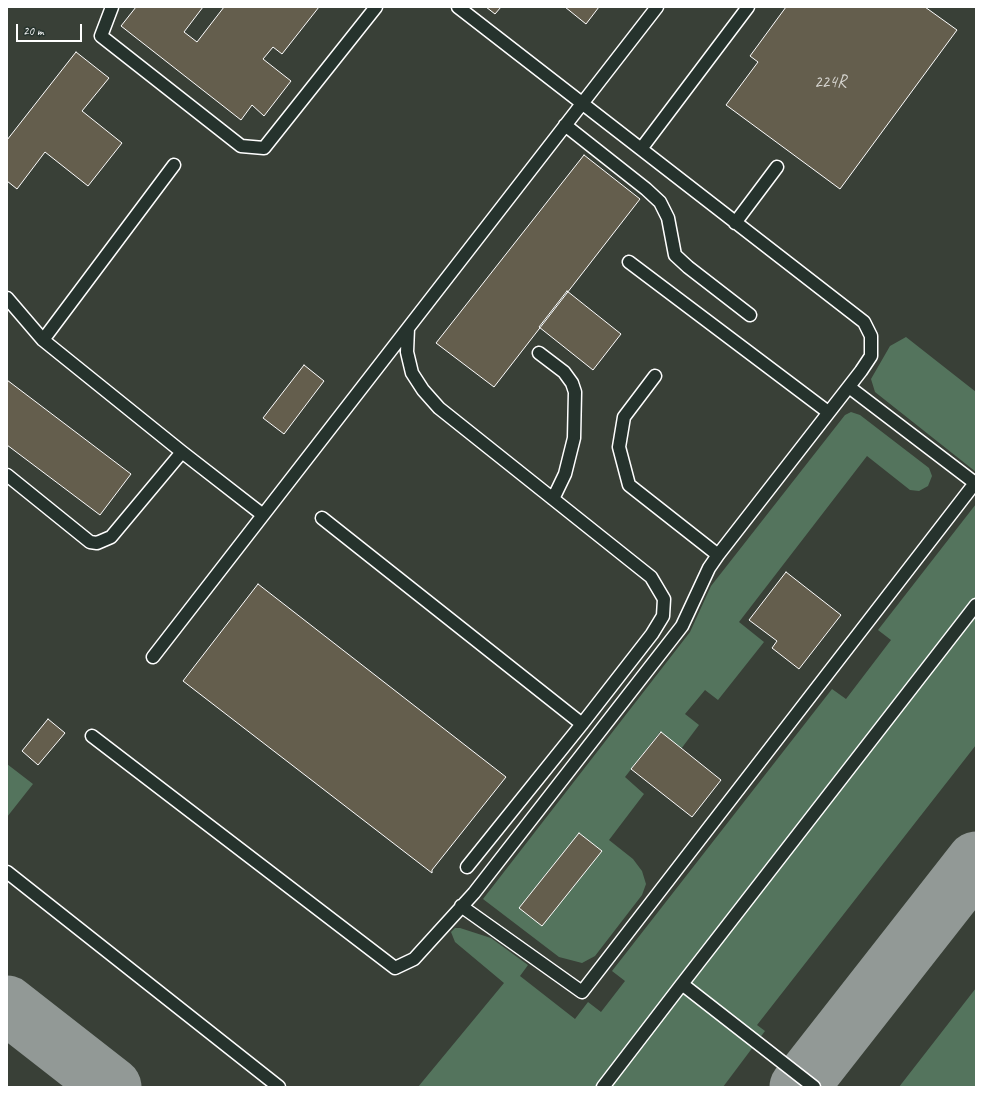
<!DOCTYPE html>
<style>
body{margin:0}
#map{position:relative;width:983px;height:1094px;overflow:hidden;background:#26332d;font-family:Caveat,sans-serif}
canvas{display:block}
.frame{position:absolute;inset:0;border:8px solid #fff;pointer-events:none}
.scale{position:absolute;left:16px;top:24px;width:66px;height:18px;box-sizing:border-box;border:2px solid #fff;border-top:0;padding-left:5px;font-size:12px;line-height:14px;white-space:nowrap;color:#fff;-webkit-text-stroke:3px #26332d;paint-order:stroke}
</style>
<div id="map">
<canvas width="983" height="1094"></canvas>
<div class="frame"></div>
<div class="scale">20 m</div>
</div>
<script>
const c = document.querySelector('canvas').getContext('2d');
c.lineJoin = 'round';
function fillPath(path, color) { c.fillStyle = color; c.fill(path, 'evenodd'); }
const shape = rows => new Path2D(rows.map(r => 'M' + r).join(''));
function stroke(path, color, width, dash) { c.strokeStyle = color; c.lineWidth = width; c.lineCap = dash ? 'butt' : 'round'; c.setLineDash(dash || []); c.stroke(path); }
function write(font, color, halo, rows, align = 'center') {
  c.font = font + ' Caveat,sans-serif'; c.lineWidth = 3; c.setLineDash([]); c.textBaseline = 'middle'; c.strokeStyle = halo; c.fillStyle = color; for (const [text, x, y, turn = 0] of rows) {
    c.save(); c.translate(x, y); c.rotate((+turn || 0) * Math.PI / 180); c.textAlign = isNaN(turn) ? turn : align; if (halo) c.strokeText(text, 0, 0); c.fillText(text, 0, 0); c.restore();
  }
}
const built = shape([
 [7,7,976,7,976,1087,7,1087]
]);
const green = shape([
 [906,337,976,392,976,472,875,392,871,379,890,346],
 [851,412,860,415,929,468,932,476,928,486,919,491,910,490,867,456,739,622,764,642,718,700,705,690,685,714,699,725,681,749,660,732,625,777,644,794,609,840,633,859,642,871,646,884,642,895,595,956,582,963,559,957,483,899,690,632,711,586,845,415],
 [976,504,976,745,757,1025,765,1031,723,1087,418,1087,504,983,455,942,451,932,455,928,460,928,491,938,528,965,520,976,575,1019,588,1002,601,1012,625,981,612,971,832,689,846,699,891,640,878,630],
 [7,764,33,784,7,817],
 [976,988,976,1087,899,1087]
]);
const taxiway = shape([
 [7,1005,112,1087],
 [799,1087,976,861]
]);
const building = shape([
 [136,7,203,7,184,32,197,42,224,7,319,7,282,54,273,47,263,59,291,81,264,116,252,105,241,120,121,26,136,7],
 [486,7,501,7,495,14,486,7],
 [565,7,599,7,586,24,565,7],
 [786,7,925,7,957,30,840,189,726,105,758,62,750,56,786,7],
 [76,52,109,78,82,111,122,143,88,186,45,152,17,189,7,181,7,140,76,52],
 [584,155,640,199,494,387,436,343,584,155],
 [567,291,621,334,593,370,539,327,567,291],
 [304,365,324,381,284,434,263,418,304,365],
 [7,380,131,474,100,515,7,445,7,380],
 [786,572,841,615,799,669,772,648,777,641,749,620,786,572],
 [258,584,506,777,432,870,432,873,183,681,258,584],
 [48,719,65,733,38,765,22,751,48,719],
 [661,732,721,780,692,817,631,769,661,732],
 [579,833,602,851,542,926,519,908,579,833]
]);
const service = shape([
 [112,7,101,36,241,146,264,148,376,7],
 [458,7,864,322,871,336,871,356,861,371,718,555,629,485,619,447,624,417,655,376],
 [565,125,646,189,660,202,668,218,675,255,688,267,750,315],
 [641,149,748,7],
 [735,223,777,167],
 [629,262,828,412],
 [7,298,43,340,182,452,263,515],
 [408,328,407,352,412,373,423,390,439,408,651,577,664,599,663,616,652,634,582,724,467,867],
 [43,340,174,165],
 [539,353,564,372,572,383,575,392,574,438,565,474,553,499],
 [7,475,90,542,97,543,111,537,182,452],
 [322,518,582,724],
 [153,657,657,7],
 [92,736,395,968,414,959,474,893,682,626,709,568,718,555],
 [7,872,279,1087],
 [461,906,582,992,975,483,849,387],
 [603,1087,682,984],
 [814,1087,682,984,976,605]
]);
const numberNames = [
 ["224R",830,83]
];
fillPath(built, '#394037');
fillPath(green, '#54745d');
stroke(taxiway, '#929996', 59);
fillPath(building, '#645e4d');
stroke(building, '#fff', 1);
stroke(service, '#fff', 15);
stroke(service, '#26332d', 12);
write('17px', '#d8d7d2', null, numberNames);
</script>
